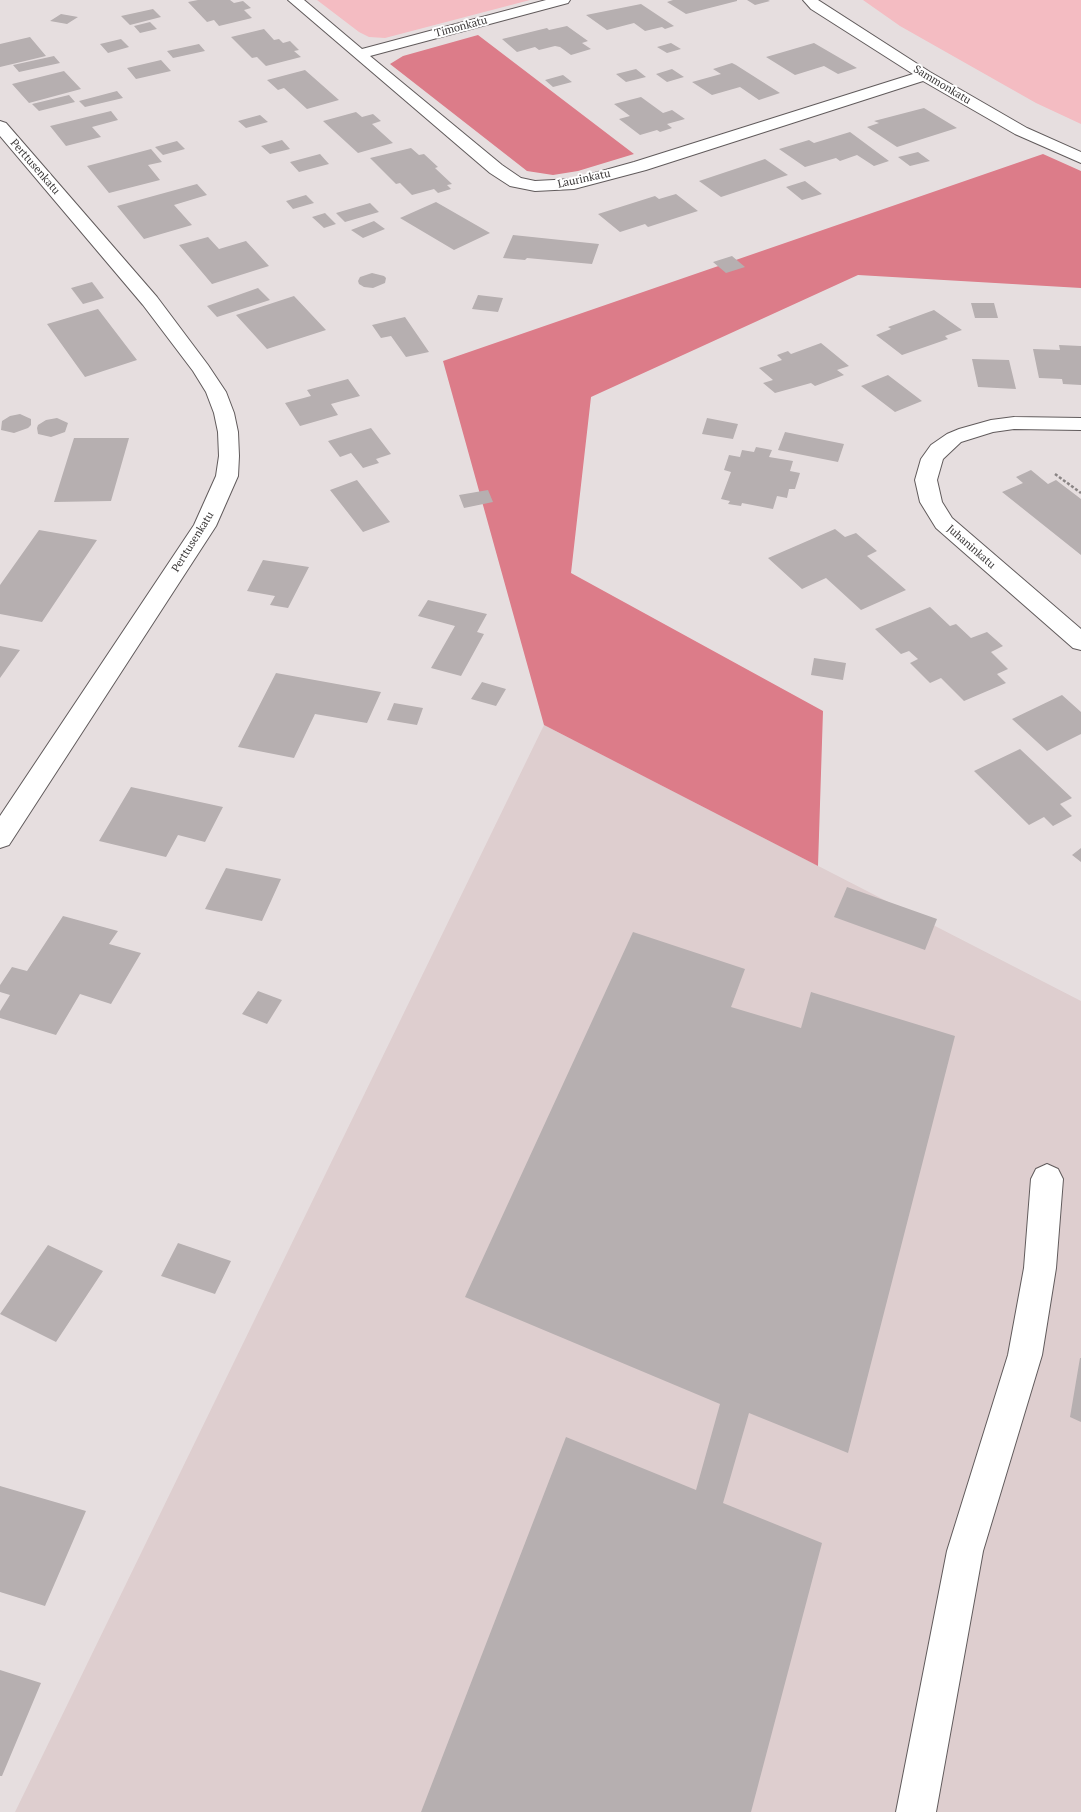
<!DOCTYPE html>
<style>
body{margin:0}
canvas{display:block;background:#e6dedf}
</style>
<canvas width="1081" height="1812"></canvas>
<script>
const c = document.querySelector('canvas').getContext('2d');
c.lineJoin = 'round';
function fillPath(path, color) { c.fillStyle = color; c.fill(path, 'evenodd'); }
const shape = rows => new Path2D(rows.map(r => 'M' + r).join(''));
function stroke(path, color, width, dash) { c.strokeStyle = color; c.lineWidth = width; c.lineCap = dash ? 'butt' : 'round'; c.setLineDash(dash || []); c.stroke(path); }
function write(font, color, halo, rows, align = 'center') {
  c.font = font + ' "PT Serif",serif'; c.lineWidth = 4; c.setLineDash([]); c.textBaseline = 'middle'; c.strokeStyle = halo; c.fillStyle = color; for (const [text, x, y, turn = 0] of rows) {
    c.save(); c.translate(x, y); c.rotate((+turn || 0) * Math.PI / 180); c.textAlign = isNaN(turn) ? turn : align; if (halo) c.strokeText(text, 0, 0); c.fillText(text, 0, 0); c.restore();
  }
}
const built = shape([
 [544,725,1081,1001,1081,1812,15,1812]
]);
const green = shape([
 [317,0,530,0,385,38,369,37,359,32],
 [863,0,1081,0,1081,124,1036,103,900,26]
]);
const forest = shape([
 [478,35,634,154,578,171,553,175,527,171,390,64,403,56],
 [1043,154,1081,171,1081,288,858,275,591,397,571,573,823,711,818,866,544,725,443,361]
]);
const building = shape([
 [198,0,230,0,234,3,243,1,251,8,244,10,252,18,219,26,214,20,207,22,188,2],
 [673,0,737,0,737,1,686,14,667,2],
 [747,0,768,0,770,1,755,5],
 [641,4,674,26,665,29,662,27,645,31,634,23,607,30,586,15],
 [153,9,161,17,130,25,121,16],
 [61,14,78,17,67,24,50,21],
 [150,22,157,29,140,33,134,26],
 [567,26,588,41,582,43,591,49,571,55,560,47,555,46,539,50,535,47,517,52,502,39,547,28,549,30],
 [264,29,274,40,279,39,283,43,290,41,299,50,294,51,301,57,266,66,257,57,252,58,231,37],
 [30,37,46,56,0,67,0,44],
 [121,39,129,47,108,53,100,44],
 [671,43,681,49,667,53,657,47],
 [814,43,857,68,838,74,824,66,795,75,766,57],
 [199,44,205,51,173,58,167,51],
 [54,56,60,63,19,72,13,65],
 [161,60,171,71,136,79,127,68],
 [732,63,736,65,780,93,759,100,740,87,712,95,692,82,721,74,713,69],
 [636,69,646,77,626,82,616,74],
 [672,69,684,77,667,82,656,74],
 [305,70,339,100,307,109,284,88,278,90,267,80],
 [64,71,81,89,29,103,12,84],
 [563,75,572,82,553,87,545,80],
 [117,91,123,98,85,107,79,101],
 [69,95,75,102,39,111,32,104],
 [641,97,663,113,672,110,685,119,667,124,672,128,660,132,657,130,640,135,619,119,630,116,614,104],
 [924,108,957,128,897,147,867,127,879,123,874,121],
 [111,111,118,120,92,127,101,137,66,146,50,126],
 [356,112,362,117,373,114,381,121,372,124,393,143,358,153,323,121],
 [260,115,268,122,246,128,238,121],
 [850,132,889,161,874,166,857,155,840,161,836,158,805,167,779,149,809,140,814,143],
 [282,140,290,149,270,154,261,146],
 [177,141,185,149,163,155,155,147],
 [411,148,419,155,424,154,438,167,435,168,452,184,447,185,451,189,438,193,434,189,412,195,400,183,396,184,370,158],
 [151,149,162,162,148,165,160,180,109,193,87,166],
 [918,152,930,161,910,166,898,157],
 [320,154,329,164,299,172,290,162],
 [765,159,788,175,721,197,699,181],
 [805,181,822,194,802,200,786,187],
 [197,184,207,195,174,205,192,225,144,239,117,206],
 [676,194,698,211,648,227,645,224,620,232,598,214,655,196,659,199],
 [306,195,314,203,293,209,286,201],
 [436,202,490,233,454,250,400,218],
 [370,203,379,212,345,222,336,213],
 [325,213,336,224,324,228,312,217],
 [374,221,385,229,363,238,351,230],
 [513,235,599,244,592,264,527,258,525,260,503,258],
 [208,237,219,249,246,241,269,266,212,284,179,245],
 [732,256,745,267,726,273,713,262],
 [372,273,384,276,386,278,385,283,373,288,364,287,359,284,358,281,360,277],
 [92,282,104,298,83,304,71,288],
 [258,288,270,300,217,317,207,306],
 [478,295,503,298,498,312,472,309],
 [294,296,326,330,267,349,236,315],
 [971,303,994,303,998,318,975,318],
 [98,309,137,360,85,377,47,324],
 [934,310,962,330,945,336,948,339,902,355,876,335,891,329,888,327],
 [405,317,429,352,406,357,391,336,381,338,372,325],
 [821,343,849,366,837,370,844,375,815,386,811,383,775,393,763,383,773,380,759,368,782,360,777,355,788,351,791,354],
 [1059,345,1081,346,1081,385,1063,384,1062,379,1039,378,1033,349,1060,350],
 [972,359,1009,360,1016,389,978,387],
 [888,375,922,401,895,412,861,386],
 [348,379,360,396,331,404,338,415,300,426,285,403,311,396,307,390],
 [20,414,31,419,31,425,28,428,14,433,1,430,2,421,10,416],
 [57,418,68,423,65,432,51,437,38,434,37,428,38,425,46,420],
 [707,418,738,424,733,439,702,434],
 [371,428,391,454,376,459,379,463,363,468,351,453,340,457,328,441],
 [785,432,844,444,838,462,778,450],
 [74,438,129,438,111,501,54,502],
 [756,447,772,450,769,457,793,461,790,471,800,473,795,489,789,489,787,498,777,496,773,509,742,503,741,506,728,504,730,501,721,499,731,472,724,470,729,455,740,457,742,450,754,452],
 [1031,470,1048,484,1056,480,1081,499,1081,555,1002,492,1023,483,1016,477],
 [357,480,390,522,363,532,330,490],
 [488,490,493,502,464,508,459,495],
 [835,529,845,537,856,533,877,551,867,556,906,590,861,610,826,578,802,589,768,558],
 [39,530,97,540,42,622,0,614,0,585],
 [263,560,309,567,288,608,270,605,275,596,247,591],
 [428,600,487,614,477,632,484,634,461,676,431,668,455,626,418,616],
 [930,607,950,626,956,624,971,638,987,632,1003,646,991,652,1008,669,997,674,1006,683,964,701,941,678,930,683,910,663,918,659,909,651,901,654,875,629],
 [0,646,20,650,0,678],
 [814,658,846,663,843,680,811,675],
 [276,673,381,692,367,723,315,714,294,758,238,747],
 [482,682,506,689,496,706,471,699],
 [1062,695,1081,712,1081,734,1047,751,1012,719],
 [394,703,423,708,417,725,387,720],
 [1020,749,1072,798,1060,804,1072,816,1053,826,1044,817,1029,825,974,771],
 [131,787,223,807,205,842,178,835,166,857,99,841],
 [1081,848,1081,862,1072,855],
 [226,868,281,879,262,921,205,909],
 [847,887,937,919,925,950,834,917],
 [63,916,118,931,109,944,141,953,111,1004,80,994,56,1035,0,1018,0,1011,10,995,0,992,0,985,12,967,27,971],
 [633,932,745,969,731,1007,801,1028,811,992,955,1036,848,1453,749,1413,723,1503,822,1543,751,1812,421,1812,566,1437,696,1490,720,1404,465,1297],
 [258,991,282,1000,267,1024,242,1014],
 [178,1243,231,1261,215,1294,161,1276],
 [48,1245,103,1271,56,1342,0,1314],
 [1080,1358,1081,1358,1081,1422,1070,1417],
 [0,1486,86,1511,45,1606,0,1592],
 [0,1670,41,1683,2,1776,0,1776]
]);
const path = shape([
 [1055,474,1081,493]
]);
const service = shape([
 [1047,1164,1058,1169,1063,1179,1056,1268,1042,1355,983,1551,936,1812,896,1812,947,1551,1008,1355,1024,1268,1031,1179,1036,1169,1047,1164]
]);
const minor = shape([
 [288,0,304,0,362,49,546,0,570,0,568,3,370,56,502,165,521,178,535,181,573,179,634,162,913,74,811,9,803,0,818,0,930,72,1027,128,1081,152,1081,163,1015,134,923,81,646,170,574,189,535,191,510,186,490,173,288,0],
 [0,121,6,123,157,297,208,365,226,392,234,413,238,432,239,456,238,476,216,526,9,845,0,848,0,816,194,525,216,476,219,456,218,432,214,413,206,392,193,371,143,305,0,136,0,121],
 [1014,417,1081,418,1081,430,1014,429,993,432,961,442,943,459,937,480,942,502,952,518,1081,629,1081,650,1073,648,936,528,920,502,915,480,921,459,931,445,947,434,959,429,991,420,1014,417]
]);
const farStreetnames = [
 ["Timonkatu",461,27,-15],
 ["Sammonkatu",942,85,31],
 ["Perttusenkatu",35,167,49],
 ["Laurinkatu",584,179,-12],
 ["Perttusenkatu",193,542,-58],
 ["Juhaninkatu",971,547,41]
];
fillPath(built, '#dececf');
fillPath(green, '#f4bcc2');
fillPath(forest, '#dc7c89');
fillPath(building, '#b6afb0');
stroke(service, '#615b5c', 2);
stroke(minor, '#615b5c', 2);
stroke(path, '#898484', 2.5, [3, 2]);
fillPath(service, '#fff');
fillPath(minor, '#fff');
write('11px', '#3c3939', '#fff', farStreetnames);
</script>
